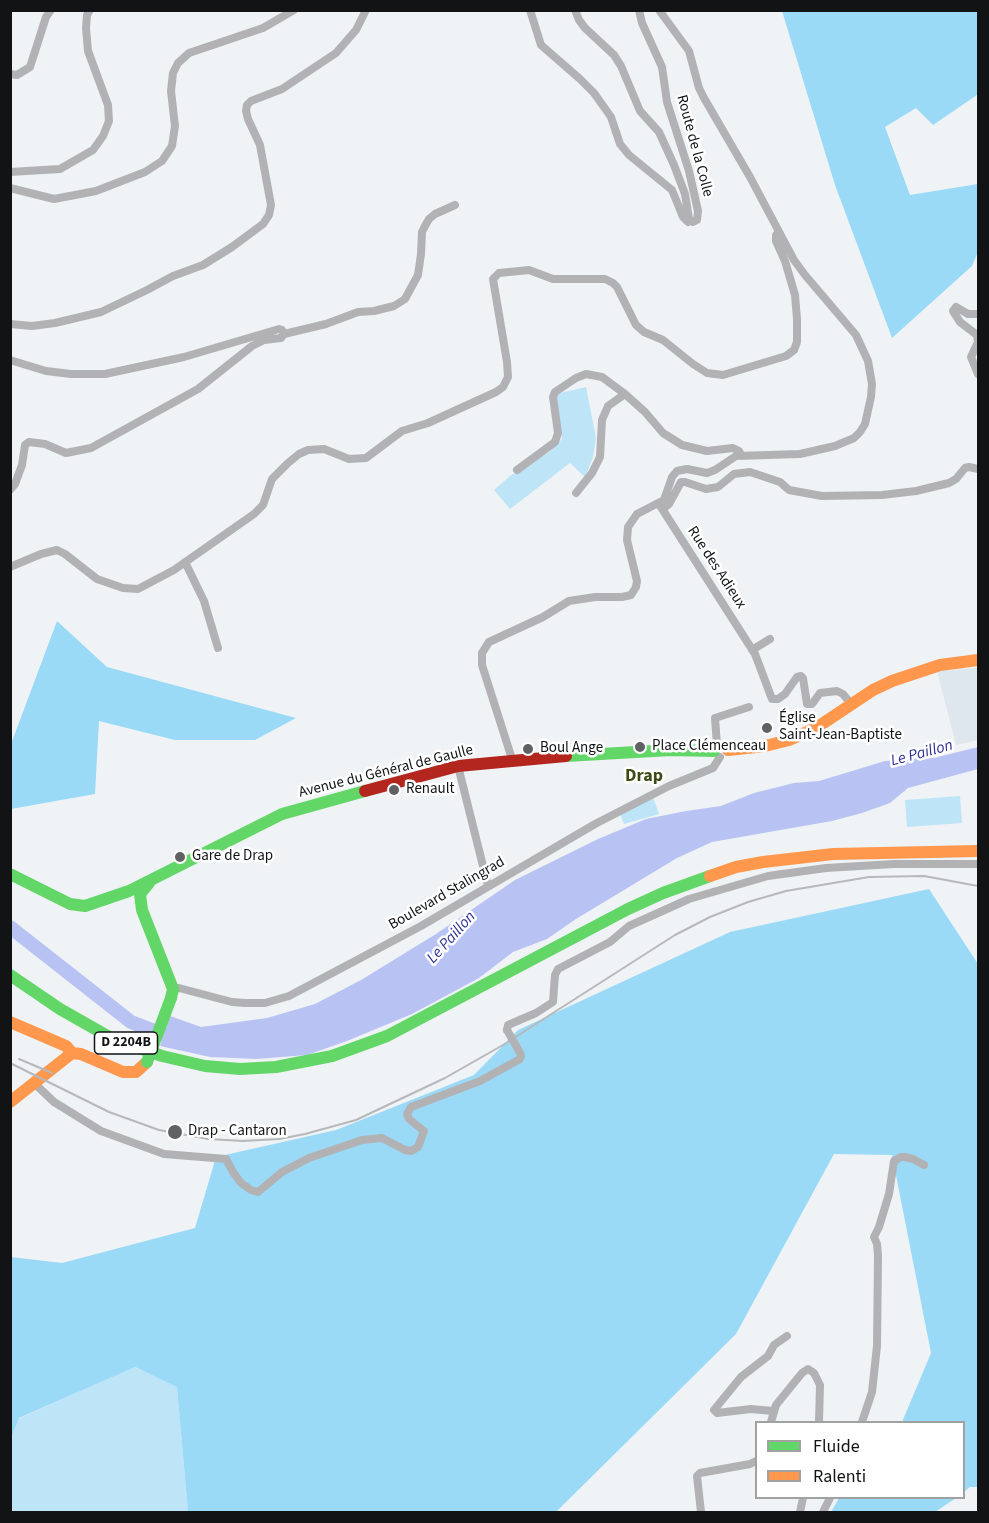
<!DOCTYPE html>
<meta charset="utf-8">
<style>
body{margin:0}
#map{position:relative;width:989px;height:1523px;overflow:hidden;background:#eff3f5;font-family:"Source Sans 3",sans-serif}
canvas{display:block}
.frame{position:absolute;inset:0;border:12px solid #111315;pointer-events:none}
.legend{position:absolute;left:755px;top:1421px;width:210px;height:78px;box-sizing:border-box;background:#fff;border:2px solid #a0a1a1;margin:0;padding:8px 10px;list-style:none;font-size:18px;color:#111315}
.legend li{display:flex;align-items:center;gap:12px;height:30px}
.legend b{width:30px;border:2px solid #a0a1a1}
</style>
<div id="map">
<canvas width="989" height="1523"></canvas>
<div class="frame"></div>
<ul class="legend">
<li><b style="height:8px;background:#63d668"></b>Fluide</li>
<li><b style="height:8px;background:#ff974d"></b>Ralenti</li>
</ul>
</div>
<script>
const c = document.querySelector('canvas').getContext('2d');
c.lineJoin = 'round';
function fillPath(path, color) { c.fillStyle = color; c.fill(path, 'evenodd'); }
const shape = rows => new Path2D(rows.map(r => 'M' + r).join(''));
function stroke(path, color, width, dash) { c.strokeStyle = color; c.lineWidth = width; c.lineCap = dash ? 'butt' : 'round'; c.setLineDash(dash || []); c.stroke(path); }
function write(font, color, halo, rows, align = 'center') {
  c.font = font + ' "Source Sans 3",sans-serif'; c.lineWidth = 5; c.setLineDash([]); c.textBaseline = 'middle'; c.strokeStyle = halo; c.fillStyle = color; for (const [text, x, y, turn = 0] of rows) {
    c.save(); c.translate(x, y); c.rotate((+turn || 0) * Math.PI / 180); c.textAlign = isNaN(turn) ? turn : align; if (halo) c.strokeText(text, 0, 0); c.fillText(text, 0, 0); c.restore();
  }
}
const built = shape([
 [978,668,978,740,956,745,937,671]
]);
const green = shape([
 [586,387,596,438,593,457,585,477,570,463,510,509,494,490,510,476,549,452,562,439,556,394],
 [960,796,962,823,907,827,905,800],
 [653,797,659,814,624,824,620,814],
 [134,1367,177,1386,188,1512,11,1512,11,1438,18,1419]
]);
const forest = shape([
 [782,11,978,11,977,95,933,125,916,108,885,127,910,195,978,184,978,252,972,266,892,338,835,185],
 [57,621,107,667,296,718,255,740,175,740,99,721,95,794,11,809,11,744],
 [929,889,978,964,978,1487,970,1487,964,1492,964,1422,902,1422,931,1353,892,1155,834,1154,736,1334,556,1512,188,1512,177,1387,135,1367,19,1418,11,1438,11,1257,62,1263,195,1228,216,1157,336,1130,474,1075,518,1030,730,932],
 [839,1498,956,1498,935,1512,831,1512]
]);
const water = shape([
 [978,747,978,769,908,788,890,803,862,813,832,821,712,842,677,858,576,919,547,939,513,952,479,978,412,1014,347,1041,307,1055,256,1059,210,1057,160,1046,170,1016,201,1027,267,1018,315,1004,361,980,436,934,515,880,598,839,646,819,686,811,721,806,754,793,794,783,819,781,885,761,934,758]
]);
const river = shape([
 [10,927,131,1022,168,1036]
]);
const street = shape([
 [530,10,541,45,580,79,594,93,611,117,620,144,629,155,672,190,683,217,688,222],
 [575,10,579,20,585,28,614,55,621,66,640,111,659,132,674,165,685,194,689,219,693,222,697,220,698,211,689,171,667,102,662,67,642,23,639,10],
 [10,74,17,75,30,67,46,17,51,10],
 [10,172,60,169,93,150,103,136,109,121,108,105,88,51,86,28,87,15,90,10],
 [10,188,54,199,96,191,145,172,162,161,172,146,175,126,171,91,173,73,178,63,189,53,263,28,294,10],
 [978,314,968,314,956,307,953,311,960,322,977,335,978,342,971,357,978,374],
 [10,324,32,326,55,323,101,312,147,290,173,276,203,265,232,247,263,224,269,215,271,205,260,145,248,119,246,111,247,105,251,101,282,89,336,53,356,30,366,10],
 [284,334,326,324,358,312,374,311,394,306,405,299,418,275,421,254,422,232,425,226,429,219,435,214,455,205],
 [10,360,46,371,71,374,105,374,184,357,279,329,282,330,284,334,281,338,264,340,252,346,198,389,91,448,66,453,45,444,29,442,25,445,22,465,15,484,10,490],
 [517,470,555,442,558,433,553,397,555,392,576,378,586,374,602,377,625,394],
 [576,493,592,473,600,457,602,420,608,406,625,394,645,412,663,433,682,445,707,451,733,448,739,451,741,455],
 [659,504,755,654,772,699,778,699,785,694,797,677,801,676,803,678,807,704,812,704,820,693,837,691,843,694,851,704],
 [663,509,669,504,681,482,685,482,706,489,718,487,734,474,750,472,780,482,789,490,822,496,882,495,916,491,949,483,956,479,965,468,969,467,978,469],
 [185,562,204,601,218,648],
 [10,567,41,554,57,550,65,554,97,579,123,588,138,589,174,570,254,514,263,505,272,479,288,463,299,454,308,450,324,449,349,459,366,458,402,431,428,423,496,392,503,387,508,377,507,362,493,279,499,273,529,270,553,279,605,279,613,283,617,287,636,325,644,332,663,340,693,364,707,373,723,375,786,356,794,350,797,342,797,319,795,295,785,261,776,241,776,235,779,232],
 [752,650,770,639],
 [717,745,715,718,749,707],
 [512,759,482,665,482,653,489,642,543,617,569,601,595,597,622,597,631,595,636,587,637,581,627,540,628,527,637,514,664,500,672,477,677,471,687,469,707,473,715,470,736,456,800,454,835,446,854,438,860,432,865,424,871,397,872,384,868,361,856,335,805,275,794,260,750,177,704,98,699,88,689,51,659,10],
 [458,766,488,886],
 [173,989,179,988,232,1002,245,1003,265,1003,289,996,421,926,595,824,669,786,713,768,720,757],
 [507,1030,508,1025,536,1013,553,1002,555,975,558,969,610,942,629,926,689,899,768,876,826,868,894,864,978,864],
 [33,1082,54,1102,101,1131,164,1154,226,1159,233,1172,241,1183,251,1190,258,1192,282,1172,309,1158,362,1140,382,1138,405,1150,411,1151,418,1147,424,1131,409,1119,407,1114,411,1107,480,1081,520,1059,521,1055,519,1051],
 [773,1411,751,1409,717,1413,714,1410,741,1377,768,1356,774,1345,787,1336],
 [771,1422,776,1405,802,1373,808,1369,814,1373,820,1385,819,1422],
 [862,1422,872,1392,877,1346,878,1256,877,1244,874,1237,879,1227,889,1194,894,1161,901,1157,905,1157,913,1159,924,1165],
 [701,1512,697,1476,700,1473,750,1464,756,1461],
 [800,1512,803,1498],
 [823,1512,830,1498]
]);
const fast = shape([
 [566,756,671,750,714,751],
 [10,874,70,904,85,906,129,891,282,814,365,791],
 [149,883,140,894,142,910,173,989,171,998],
 [10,975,60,1009,111,1038,162,1056,205,1066,240,1069,276,1067,332,1056,387,1036,628,909,663,893,710,876]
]);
const slow = shape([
 [728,750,765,746,789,740,816,728,873,690,892,681,940,665,978,660],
 [710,876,736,867,763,862,833,854,978,851],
 [10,1022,66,1046,72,1053,81,1054,123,1072,136,1072,147,1062],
 [10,1102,72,1053]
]);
const jam = shape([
 [365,791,458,766,566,756]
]);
const rail = shape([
 [19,1059,52,1073],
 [10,1063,109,1112,159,1130,208,1139,243,1141,279,1139,305,1134,356,1120,445,1078,503,1045,675,935,710,917,748,902,786,891,869,877,924,876,978,886]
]);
const streetBridge = shape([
 [507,1030,519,1051]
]);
const fastBridge = shape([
 [147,1062,171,998]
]);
const markers = [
 [767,728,6,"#5f6163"],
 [640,747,6,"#5f6163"],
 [528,749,6,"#5f6163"],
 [394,790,6,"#5f6163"],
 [180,857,6,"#5f6163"],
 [175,1132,8,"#5f6163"]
];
const shields = [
 [126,1043,63]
];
const shieldNames = [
 ["D 2204B",126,1043]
];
const streetNames = [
 ["Route de la Colle",694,146,75],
 ["Rue des Adieux",716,568,57],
 ["Avenue du Général de Gaulle",386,772,-14],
 ["Boulevard Stalingrad",447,894,-30]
];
const poiNames = [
 ["Église",779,719],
 ["Saint-Jean-Baptiste",779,736],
 ["Place Clémenceau",652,747],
 ["Boul Ange",540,749],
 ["Renault",406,790],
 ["Gare de Drap",192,857],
 ["Drap - Cantaron",188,1132]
];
const waterNames = [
 ["Le Paillon",922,754,-15],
 ["Le Paillon",452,938,-48]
];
const quarterNames = [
 ["Drap",644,777]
];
fillPath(built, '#dde7ed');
fillPath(green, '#bee4f8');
fillPath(forest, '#9bdaf7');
fillPath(water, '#b8c3f4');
stroke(river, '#b8c3f4', 14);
stroke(street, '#b2b2b4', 8);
stroke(fast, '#63d668', 12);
stroke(slow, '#ff974d', 12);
stroke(jam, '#b3261e', 12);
stroke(rail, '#b6b8b9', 2);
stroke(streetBridge, '#b2b2b4', 8);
stroke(fastBridge, '#63d668', 12);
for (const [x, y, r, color] of markers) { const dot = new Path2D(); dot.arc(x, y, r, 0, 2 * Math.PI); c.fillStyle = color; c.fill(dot); stroke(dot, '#fff', 2); }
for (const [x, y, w] of shields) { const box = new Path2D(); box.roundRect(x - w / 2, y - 11, w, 22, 4.5); c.fillStyle = '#fff'; c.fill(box); stroke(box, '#111315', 1.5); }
write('bold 14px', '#111315', null, shieldNames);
write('15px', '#111315', '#fff', streetNames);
write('15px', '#111315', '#fff', poiNames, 'left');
write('italic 16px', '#303494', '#fff', waterNames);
write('bold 18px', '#3b4b15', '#fff', quarterNames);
</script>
